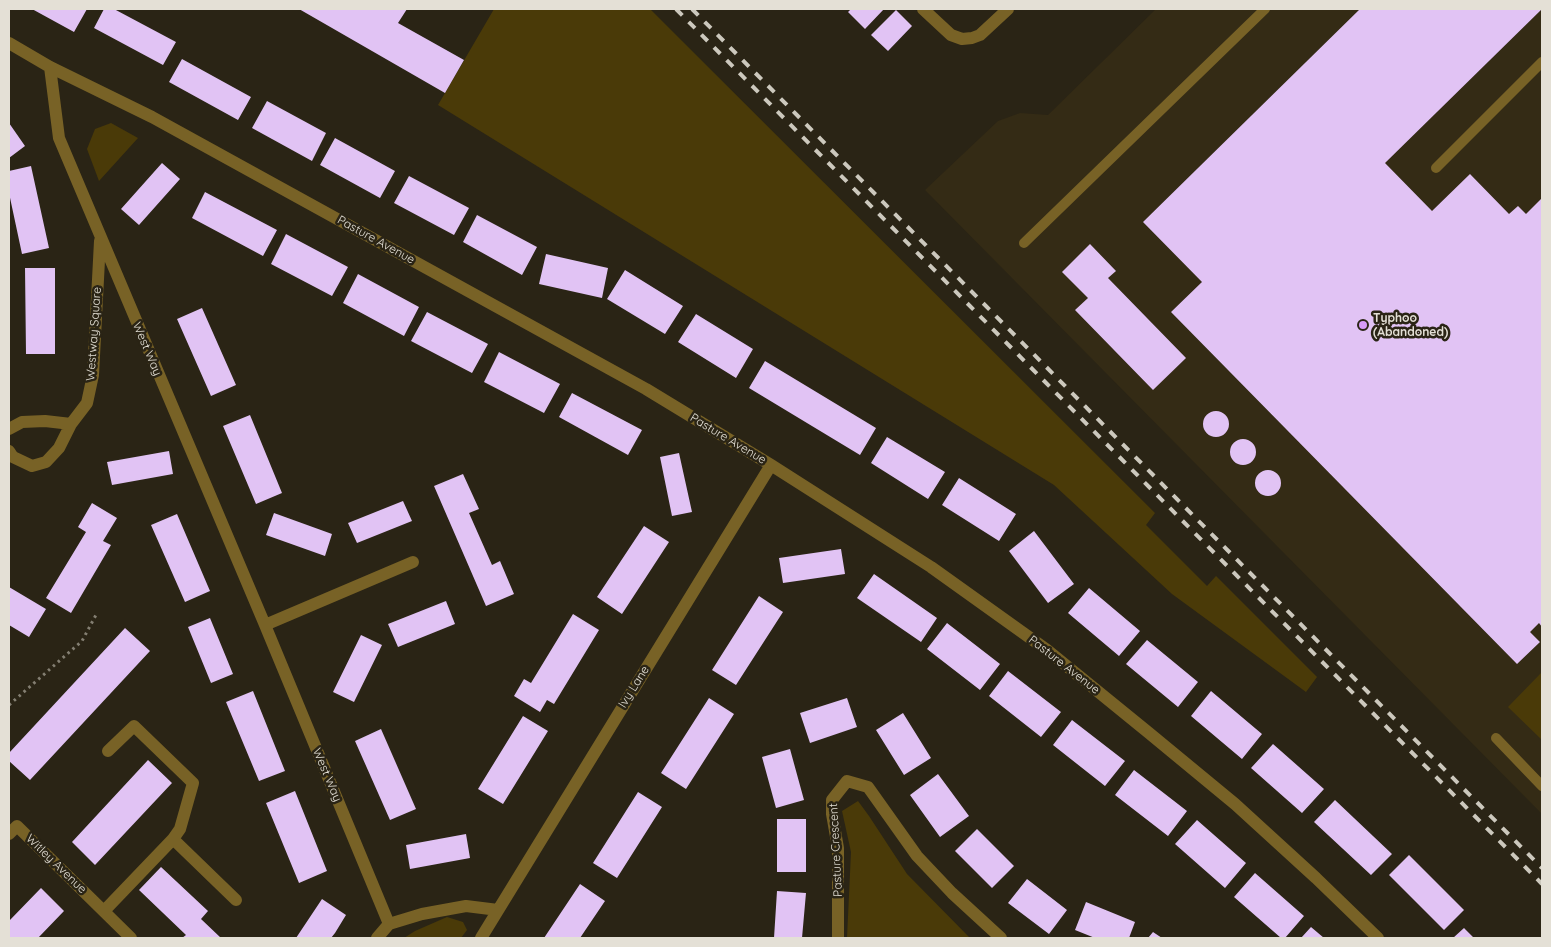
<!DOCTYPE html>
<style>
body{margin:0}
#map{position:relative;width:1551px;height:947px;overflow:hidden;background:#2a2415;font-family:Quicksand,sans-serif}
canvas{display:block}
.frame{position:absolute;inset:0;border:10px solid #e4e0d6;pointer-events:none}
</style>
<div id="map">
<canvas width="1551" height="947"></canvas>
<div class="frame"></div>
</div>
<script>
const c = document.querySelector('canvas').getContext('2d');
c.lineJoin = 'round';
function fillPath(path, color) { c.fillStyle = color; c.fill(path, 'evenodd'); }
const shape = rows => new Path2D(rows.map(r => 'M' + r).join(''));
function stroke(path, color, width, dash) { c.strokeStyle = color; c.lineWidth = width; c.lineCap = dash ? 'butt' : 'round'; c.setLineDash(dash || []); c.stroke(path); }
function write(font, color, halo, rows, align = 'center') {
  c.font = font + ' Quicksand,sans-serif'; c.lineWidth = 5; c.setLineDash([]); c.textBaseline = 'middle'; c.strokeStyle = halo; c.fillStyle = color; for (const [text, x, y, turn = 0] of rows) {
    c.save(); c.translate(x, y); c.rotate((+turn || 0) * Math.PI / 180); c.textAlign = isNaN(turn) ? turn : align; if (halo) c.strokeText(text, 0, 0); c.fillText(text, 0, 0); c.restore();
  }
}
const built = shape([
 [1156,9,1542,9,1542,814,925,190,998,121,1020,113,1048,115]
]);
const green = shape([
 [494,9,650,9,1155,513,1146,525,1207,586,1216,576,1317,677,1306,692,1172,594,1054,485,438,105],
 [111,123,138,138,99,181,87,149,95,129],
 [1542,672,1542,740,1508,707],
 [858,801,869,816,907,874,970,938,847,938,851,852,842,811],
 [447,917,463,922,467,930,461,938,404,938,415,931]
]);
const building = shape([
 [32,9,87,9,74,32],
 [104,9,114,9,176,42,163,65,94,28],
 [299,9,407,9,398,23,464,60,445,93],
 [851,9,884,9,865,29,848,12],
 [1360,9,1542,9,1385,163,1432,211,1470,174,1509,214,1518,206,1526,214,1542,198,1542,627,1539,623,1530,632,1540,642,1517,664,1171,312,1202,282,1143,222],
 [896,10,912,26,888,51,871,35],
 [182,59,251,97,238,120,169,82],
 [267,101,326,133,312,161,252,128],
 [9,123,25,146,9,158],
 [335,138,395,171,380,198,320,165],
 [162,163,180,179,139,225,121,209],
 [31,166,49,248,22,254,9,193,9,171],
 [409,176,469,208,454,235,394,203],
 [205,192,277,230,263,256,192,218],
 [477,215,537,247,522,275,463,242],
 [286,234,348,267,332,296,271,264],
 [1090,244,1116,271,1108,278,1186,358,1153,390,1075,310,1088,298,1062,272],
 [546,254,608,268,602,298,539,284],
 [25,268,55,268,55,354,26,354],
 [625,270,683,306,665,334,607,299],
 [358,274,419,307,404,336,343,303],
 [202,308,236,385,211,396,177,319],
 [427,312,488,344,472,373,411,341],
 [696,314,753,349,736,378,678,342],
 [499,352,560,384,544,413,484,382],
 [765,361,876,428,860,455,749,388],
 [572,393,642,430,628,455,559,417],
 '1203 424a13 13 0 1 1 26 0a13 13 0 1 1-26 0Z',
 [250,415,282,493,256,504,223,426],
 [887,437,945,472,928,499,871,463],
 '1230 452a13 13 0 1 1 26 0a13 13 0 1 1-26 0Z',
 [169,451,173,474,112,485,107,462],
 [679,453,692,512,672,516,660,457],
 '1255 483a13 13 0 1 1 26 0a13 13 0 1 1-26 0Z',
 [463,474,479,509,469,513,492,565,500,561,514,594,486,606,434,486],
 [959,478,1016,514,999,541,942,505],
 [403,501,412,521,357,543,348,523],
 [92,503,117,518,103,541,111,545,71,613,46,598,86,532,78,527],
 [274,513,332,534,325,556,266,535],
 [177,514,210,591,185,602,151,525],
 [644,526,669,542,622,614,597,597],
 [1034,531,1074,584,1048,603,1009,551],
 [841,549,845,574,783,583,779,558],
 [874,574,937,618,921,642,857,598],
 [9,587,46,609,29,637,9,625],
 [1089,588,1140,631,1119,656,1068,613],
 [759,596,783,612,736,685,712,670],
 [446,601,455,624,398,647,388,624],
 [573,614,599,630,554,704,547,700,540,712,514,696,524,679,531,683],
 [210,618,233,674,211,683,188,627],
 [947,623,1000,664,980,690,927,649],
 [125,628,150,651,30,780,9,761,9,753],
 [361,635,382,645,354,702,333,692],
 [1147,640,1198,682,1178,707,1126,664],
 [1008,671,1061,712,1041,737,989,696],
 [253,691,285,771,259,781,226,702],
 [1211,691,1262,734,1242,759,1191,716],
 [709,698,734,714,686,789,661,773],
 [847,698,857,727,810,743,800,713],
 [903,713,931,758,904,775,876,730],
 [523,716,548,731,503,804,478,789],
 [1072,720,1125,761,1105,786,1053,745],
 [381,729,416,809,390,820,355,741],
 [1273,744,1324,789,1302,813,1251,768],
 [790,749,804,800,776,808,762,757],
 [148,760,172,783,95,865,72,842],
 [1134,770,1187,811,1168,836,1115,795],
 [938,774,969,816,940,837,910,795],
 [295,791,327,871,299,883,266,803],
 [638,792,662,807,617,878,593,863],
 [1335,800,1392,854,1371,875,1314,822],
 [777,819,806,819,806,872,777,872],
 [1197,820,1246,863,1225,888,1175,844],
 [977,829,1014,866,992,888,955,851],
 [466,834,470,858,410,869,406,845],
 [1409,855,1464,910,1444,930,1389,875],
 [161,867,208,911,201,919,221,938,182,938,186,935,139,890],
 [1255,873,1304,916,1285,938,1281,938,1234,897],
 [1027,879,1067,910,1049,934,1008,903],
 [580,884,605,901,580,938,544,938],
 [41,888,64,911,38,938,9,938,9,921],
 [777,891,806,893,802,938,774,938],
 [322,899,346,915,335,933,331,938,296,938],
 [1086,902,1135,922,1129,938,1095,938,1075,930],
 [1311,927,1324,938,1301,938],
 [1464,928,1474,938,1453,938],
 [1153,932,1162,938,1148,938]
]);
const path = shape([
 [9,705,82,641,97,613]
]);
const service = shape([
 [1436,168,1542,62],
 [1024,243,1265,9],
 [1496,738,1542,786]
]);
const minor = shape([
 [923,9,951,35,962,39,972,38,980,35,1008,9],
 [9,43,50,67,152,117,646,389,771,465,931,567,1047,650,1149,733,1235,804,1316,878,1378,938],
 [50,67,59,138,265,625,389,924],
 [9,429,22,422,45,421,71,424],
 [9,451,13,457,32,466,46,462,59,448,71,424,87,403,93,375,100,241],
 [265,625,413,562],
 [9,834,17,826,131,938],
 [173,839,236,900],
 [104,911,173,839,180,829,193,783,134,726,108,751],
 [377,938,389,924,422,914,466,906,498,910],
 [481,938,771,465],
 [838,938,838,848,832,814,832,800,847,781,868,787,917,856,952,893,1001,938]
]);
const rail = shape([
 [676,9,1542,884],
 [692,9,1542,868]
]);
const markers = [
 [1363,325,5,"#d79bf9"]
];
const streetNames = [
 ["Pasture Avenue",376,240,29],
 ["Westway Square",94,334,-86],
 ["West Way",147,349,67],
 ["Pasture Avenue",728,439,31],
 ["Pasture Avenue",1064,665,38],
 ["Ivy Lane",634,687,-58],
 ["West Way",327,775,67],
 ["Pasture Crescent",836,850,-93],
 ["Witley Avenue",56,864,44]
];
const poiNames = [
 ["Typhoo",1373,318],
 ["(Abandoned)",1373,332]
];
fillPath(built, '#342b15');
fillPath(green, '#4a3a08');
fillPath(building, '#e1c3f4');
stroke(path, '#847f72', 3, [2.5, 4]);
stroke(service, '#786226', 10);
stroke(minor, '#786226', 12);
stroke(rail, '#ccc8bd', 4, [9, 9]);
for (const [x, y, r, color] of markers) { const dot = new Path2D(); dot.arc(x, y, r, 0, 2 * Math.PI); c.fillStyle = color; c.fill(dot); stroke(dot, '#2a2415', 2); }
write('12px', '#e4e0d6', '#2a2415', streetNames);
write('bold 12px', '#e4e0d6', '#2a2415', poiNames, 'left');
</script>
